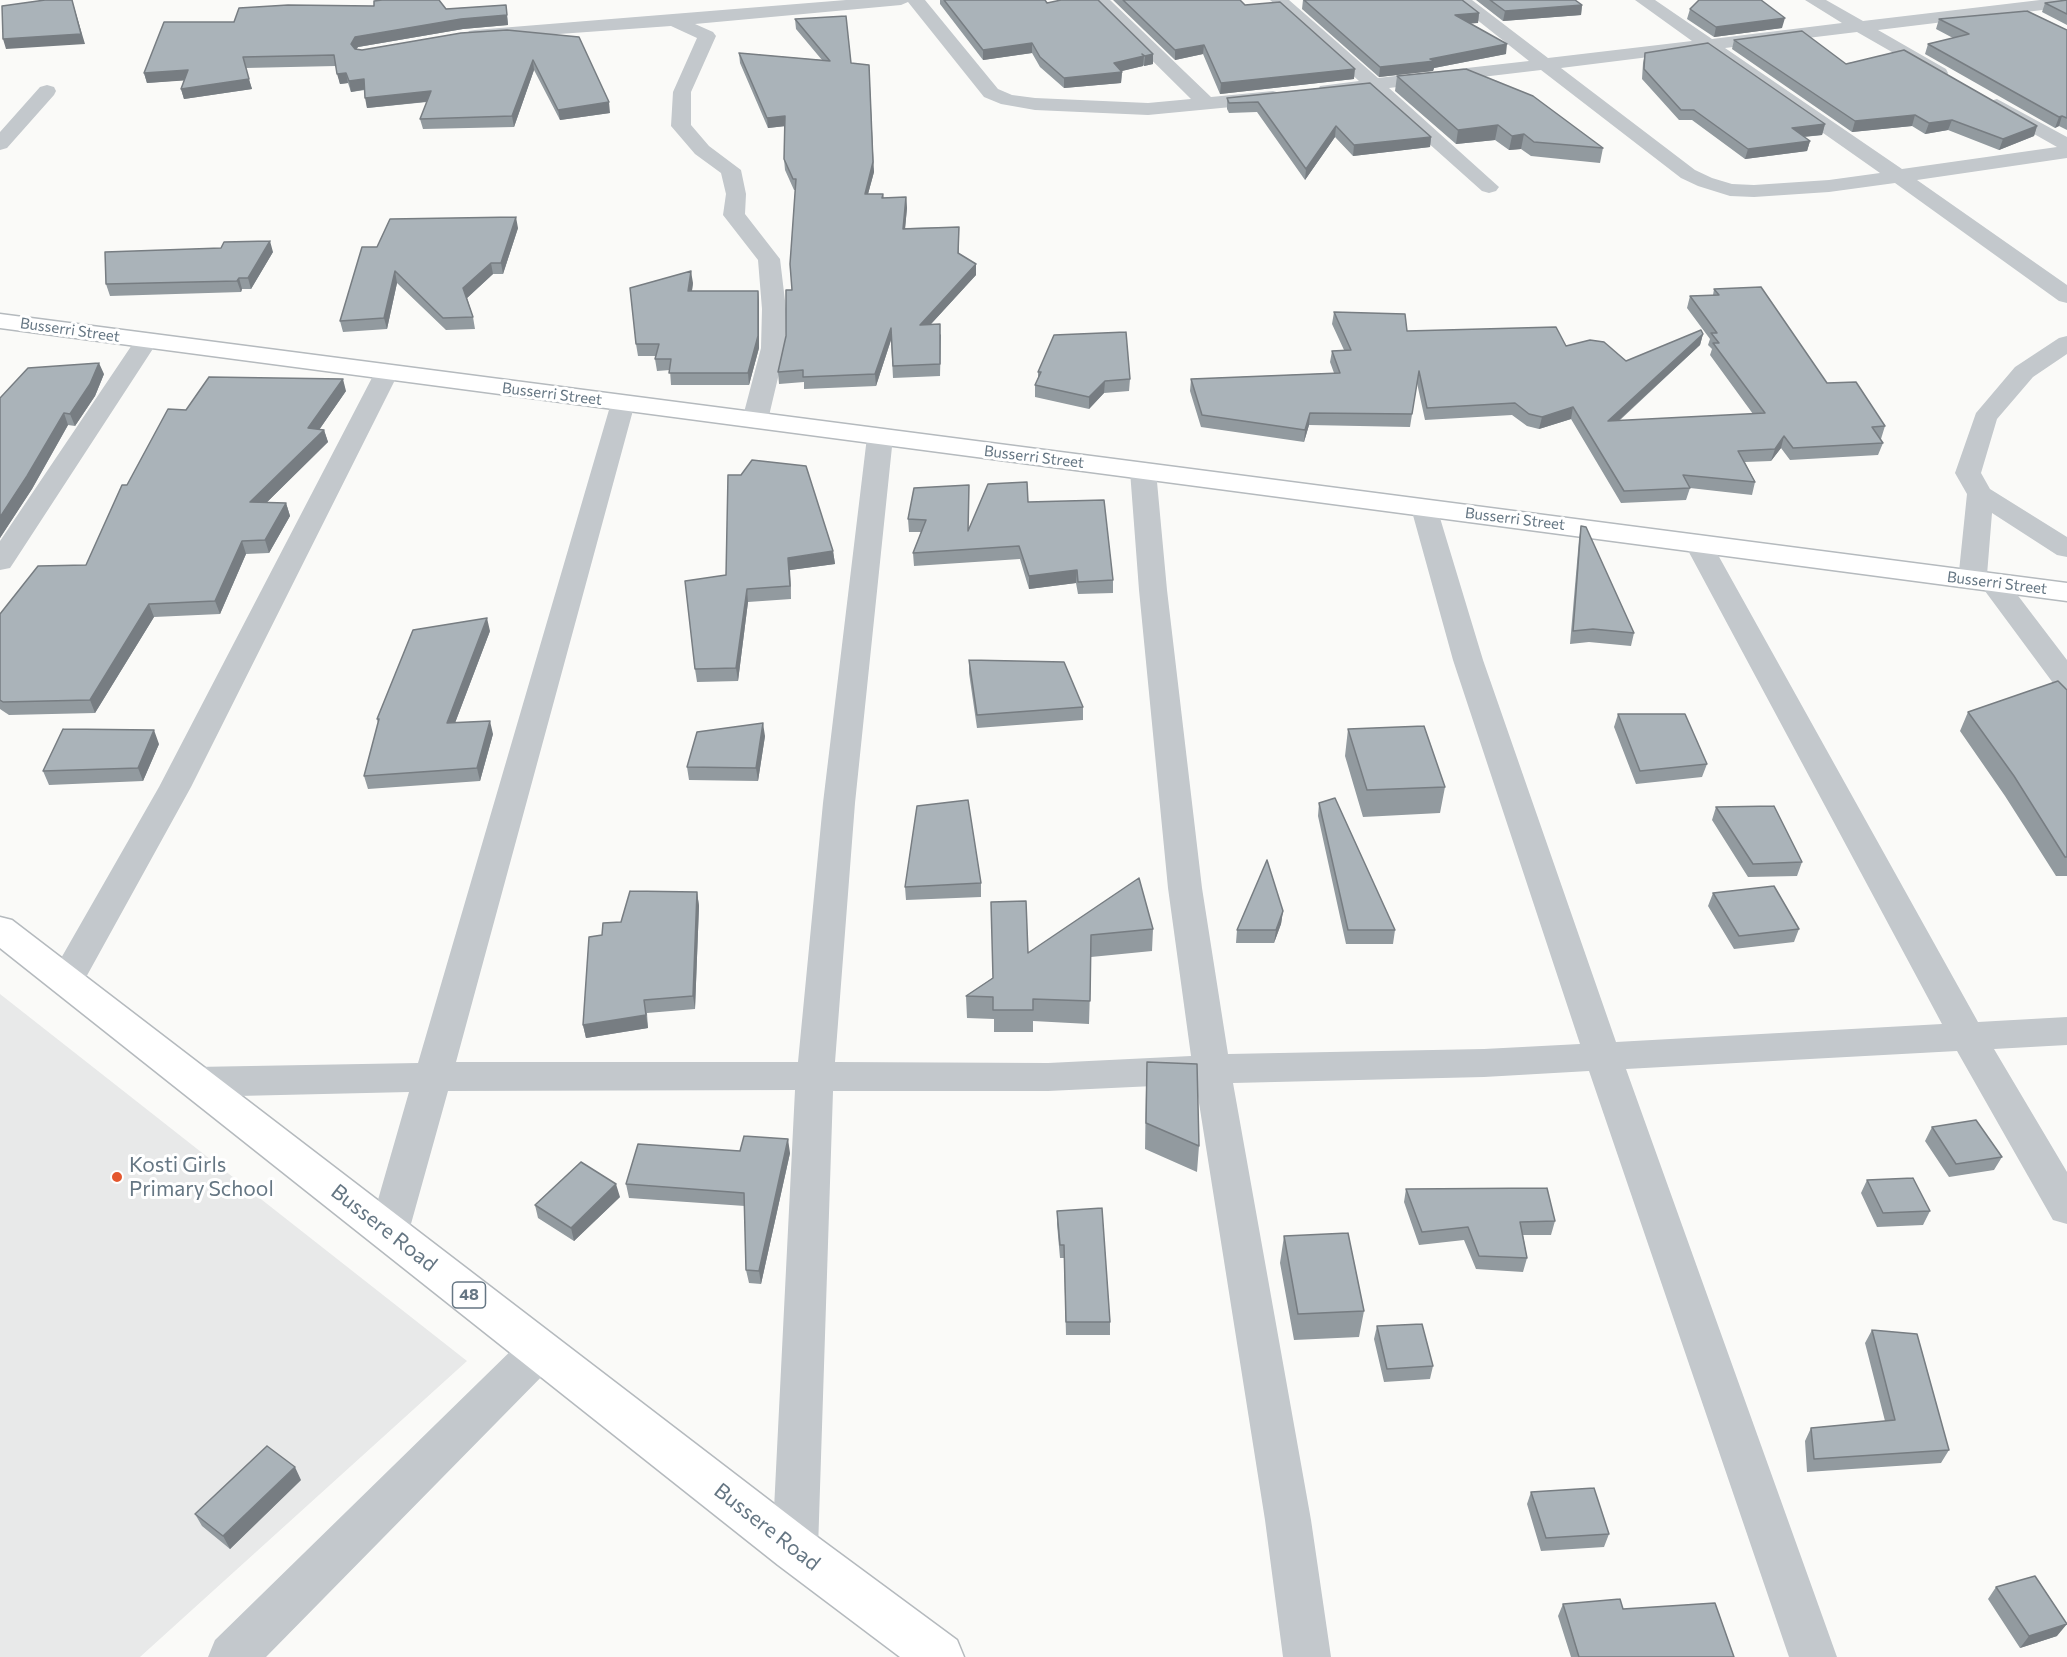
<!DOCTYPE html>
<style>
body{margin:0}
canvas{display:block;background:#fafaf8}
</style>
<canvas width="2067" height="1657"></canvas>
<script>
const c = document.querySelector('canvas').getContext('2d');
c.lineJoin = 'round';
function fillPath(path, color) { c.fillStyle = color; c.fill(path, 'evenodd'); }
const shape = rows => new Path2D(rows.map(r => 'M' + r).join(''));
function stroke(path, color, width, dash) { c.strokeStyle = color; c.lineWidth = width; c.lineCap = dash ? 'butt' : 'round'; c.setLineDash(dash || []); c.stroke(path); }
function write(font, color, halo, rows, align = 'center') {
  c.font = font + ' Commissioner,sans-serif'; c.lineWidth = 6; c.setLineDash([]); c.textBaseline = 'middle'; c.strokeStyle = halo; c.fillStyle = color; for (const [text, x, y, turn = 0] of rows) {
    c.save(); c.translate(x, y); c.rotate((+turn || 0) * Math.PI / 180); c.textAlign = isNaN(turn) ? turn : align; if (halo) c.strokeText(text, 0, 0); c.fillText(text, 0, 0); c.restore();
  }
}
const built = shape([
 [0,994,467,1361,140,1657,0,1657]
]);
const minor = shape([
 [846,0,925,0,998,89,1012,95,1035,98,1148,103,1191,99,1091,0,1110,0,1211,97,1273,91,1280,93,1282,97,1280,101,1273,103,1148,115,1035,110,1001,104,984,97,908,2,901,5,695,24,713,32,716,36,691,92,691,125,709,146,741,170,746,194,745,214,780,259,786,309,785,348,768,420,764,425,755,428,746,425,742,420,761,348,762,309,758,260,723,215,726,194,721,173,695,154,671,126,673,92,697,38,671,26,475,40,469,39,466,35,469,31,475,30,846,0],
 [1270,0,1289,0,1378,78,1529,61,1452,0,1472,0,1548,58,1692,41,1635,0,1655,0,1712,39,1842,23,1805,0,1826,0,1863,21,2040,0,2067,0,2067,7,1878,30,1946,69,1948,73,1946,77,1939,79,1857,32,1725,48,1902,169,2057,147,1990,109,1987,105,1990,101,1997,99,2067,137,2067,158,1917,180,2067,285,2067,303,2059,301,1895,183,1829,192,1754,197,1730,196,1698,186,1681,178,1541,70,1389,88,1499,187,1496,191,1489,193,1482,191,1370,91,1327,96,1320,94,1318,90,1320,86,1359,81,1270,0],
 [1705,50,1880,173,1829,180,1754,185,1732,184,1712,178,1695,170,1561,68,1705,50],
 [47,85,54,87,56,91,54,95,7,148,0,150,0,132,40,87,47,85],
 [146,334,154,336,158,341,14,562,10,568,0,570,0,541,138,336,146,334],
 [2067,336,2067,354,2033,377,1997,419,1981,473,1990,489,2067,537,2067,557,2057,555,1992,513,1987,575,1993,574,2003,576,2067,660,2067,689,2056,687,1982,587,1972,589,1962,587,1958,581,1967,494,1955,473,1976,413,2015,367,2059,338,2067,336],
 [387,365,396,367,399,372,191,787,79,990,66,994,53,990,48,981,159,787,375,372,378,367,387,365],
 [623,396,632,398,635,403,456,1062,798,1062,823,803,867,437,871,432,880,429,889,432,893,437,855,803,835,1062,1048,1063,1191,1056,1168,888,1139,590,1130,471,1134,465,1143,463,1152,465,1156,471,1167,590,1202,888,1228,1054,1484,1049,1580,1044,1453,660,1411,508,1415,502,1424,500,1433,502,1437,508,1483,660,1616,1042,1942,1024,1684,543,1688,537,1698,535,1708,537,1978,1022,2067,1017,2067,1045,1994,1049,2067,1172,2067,1224,2053,1220,1957,1051,1626,1069,1837,1657,1789,1657,1589,1071,1484,1077,1233,1083,1311,1520,1331,1657,1283,1657,1265,1520,1196,1084,1048,1091,833,1091,818,1549,812,1565,795,1571,778,1565,772,1549,795,1090,448,1091,409,1231,403,1243,389,1248,375,1243,369,1231,409,1092,195,1097,182,1092,176,1082,182,1072,195,1067,418,1063,611,403,614,398,623,396],
 [540,1331,555,1337,562,1350,555,1363,266,1657,208,1657,215,1640,525,1337,540,1331]
]);
const major = shape([
 [0,314,2067,583,2067,601,0,328,0,314],
 [0,917,12,920,812,1533,957,1640,964,1657,900,1657,778,1565,0,948,0,917]
]);
const wall = shape([
 [940,0,1047,3,1153,54,1153,64,1144,66,1143,65,1143,66,1121,71,1122,72,1121,83,1064,88,1040,67,1032,53,983,60,940,4],
 [1113,0,1240,0,1245,5,1354,79,1220,94,1203,54,1175,60],
 [1303,0,1462,0,1479,13,1478,23,1470,23,1506,54,1434,68,1433,71,1379,77,1302,9],
 [1476,0,1575,0,1582,5,1581,15,1503,21],
 [2067,0,2067,25,2042,12,2045,3],
 [506,5,508,25,463,29,358,47,356,49,362,50,507,30,610,113,560,120,534,70,514,127,423,129,420,119,427,102,367,108,365,90,351,92,348,83,340,84,336,66,245,68,252,89,184,99,181,89,184,80,147,83,144,73,234,22],
 [1690,9,1782,28,1714,37,1687,19],
 [795,19,851,63,874,172,868,194,883,194,884,198,906,197,907,208,905,228,959,227,959,254,976,264,976,275,931,324,941,335,940,376,893,378,891,340,876,386,804,389,804,382,779,384,778,372,786,336,792,290,795,190,794,190,785,170,784,159,785,126,768,128,740,63,739,53,822,60,796,29],
 [1939,19,2067,30,2067,130,2059,126,2055,128,1925,54,1928,44,1953,38,1936,29],
 [1734,40,1846,64,2037,126,2034,136,1999,150,1948,130,1925,134,1912,126,1852,132,1732,49],
 [1645,53,1825,124,1822,135,1804,137,1810,141,1807,151,1745,159,1692,120,1679,120,1642,79,1643,63],
 [1397,76,1603,148,1600,163,1531,156,1521,149,1509,150,1495,140,1456,144,1395,91],
 [1370,83,1431,137,1430,147,1353,156,1335,137,1305,180,1257,112,1229,113,1227,109,1227,98],
 [518,228,503,274,493,274,467,298,473,317,475,329,446,330,397,283,387,329,343,332,340,321,377,247],
 [273,252,251,289,242,289,241,292,110,296,106,284],
 [693,283,692,291,758,291,759,303,759,348,749,385,671,385,670,370,657,371,655,359,656,356,638,356,636,344],
 [1714,289,1827,383,1885,426,1881,439,1880,439,1883,443,1878,455,1790,460,1781,448,1771,461,1745,462,1755,482,1752,495,1690,488,1686,500,1621,503,1571,419,1539,429,1527,426,1512,415,1425,420,1417,383,1410,427,1309,425,1304,442,1201,427,1190,391,1191,379,1334,373,1330,362,1332,351,1344,350,1332,324,1334,312,1407,331,1566,346,1626,361,1703,334,1700,345,1619,421,1753,414,1710,355,1712,349,1708,345,1710,339,1687,308,1690,296,1713,295],
 [1038,372,1130,379,1129,391,1104,393,1089,409,1035,397,1035,385,1038,378],
 [104,374,95,396,75,426,68,425,32,489,0,538,0,398],
 [346,391,319,430,324,430,328,442,266,503,286,503,290,516,269,553,246,554,220,614,154,617,95,713,9,715,0,709,0,614,86,565,127,485,186,410],
 [969,485,968,529,1028,502,1113,580,1113,593,1078,594,1076,583,1029,589,1020,559,914,566,913,553,921,532,909,532,908,519],
 [1581,526,1634,633,1631,646,1589,642,1570,644,1579,539],
 [833,551,835,564,790,570,791,599,748,602,738,681,697,682,695,669,726,575],
 [490,631,455,723,493,734,480,781,368,789,364,776,378,723,377,719],
 [969,660,1083,707,1083,720,977,728,969,673],
 [2067,690,2067,876,2056,876,2005,796,1960,731,1968,712],
 [1618,714,1707,764,1702,777,1636,784,1614,727],
 [1348,729,1445,787,1440,813,1363,817,1345,756],
 [765,736,758,781,689,780,687,767],
 [159,744,143,781,49,785,43,771],
 [1319,803,1395,930,1393,944,1346,944,1318,816],
 [1716,807,1802,862,1797,876,1748,877,1712,820],
 [1139,878,1153,929,1152,951,1091,957,1089,1024,1033,1021,1033,1032,994,1032,994,1019,967,1018,966,996],
 [981,883,981,897,906,900,905,887],
 [697,892,699,906,695,1009,647,1013,648,1028,586,1038,583,1025,602,935,621,922],
 [1713,893,1799,929,1794,942,1734,949,1708,906],
 [1283,911,1281,924,1274,943,1236,943,1237,930],
 [1147,1062,1199,1146,1197,1172,1145,1149,1146,1089],
 [1932,1127,2002,1157,1994,1170,1949,1177,1925,1141],
 [740,1151,790,1153,761,1284,749,1283,746,1270,745,1206,629,1198,626,1184],
 [1867,1180,1930,1211,1923,1225,1877,1227,1861,1193],
 [1406,1189,1555,1221,1551,1235,1523,1235,1527,1258,1523,1272,1476,1269,1464,1240,1419,1245,1404,1202],
 [620,1197,574,1241,538,1218,535,1205],
 [1057,1211,1110,1322,1110,1335,1066,1335,1064,1258,1060,1258,1057,1224],
 [1284,1236,1364,1311,1359,1337,1294,1340,1280,1263],
 [1377,1326,1433,1366,1430,1379,1384,1382,1374,1339],
 [1872,1330,1949,1450,1941,1463,1807,1472,1805,1441,1811,1428,1885,1421,1865,1343],
 [301,1480,230,1549,202,1526,195,1514],
 [1531,1492,1609,1534,1604,1547,1541,1551,1527,1504],
 [1996,1587,2057,1636,2020,1648,1988,1599],
 [1563,1604,1623,1609,1734,1657,1571,1657,1558,1616]
]);
const shadedWall = shape([
 [72,0,85,44,6,49,3,39],
 [506,5,508,25,463,29,358,47,353,54,351,44,355,37],
 [1582,5,1581,15,1503,21,1505,11],
 [1479,13,1478,23,1453,25,1455,15],
 [1785,18,1782,28,1714,37,1716,27],
 [1032,43,1032,53,983,60,983,50],
 [1507,44,1506,54,1434,68,1433,71,1379,77,1380,67,1430,59],
 [1204,45,1203,54,1175,60,1175,50],
 [1153,54,1153,64,1144,66,1145,56],
 [1144,56,1143,66,1114,73,1114,63],
 [533,60,534,70,514,127,512,116],
 [869,65,874,172,865,205,865,194],
 [1355,69,1354,79,1220,94,1221,83],
 [188,70,191,80,147,83,144,73],
 [1122,72,1121,83,1064,88,1064,78],
 [346,73,348,83,340,84,337,74],
 [249,79,252,89,184,99,181,89],
 [364,79,367,89,351,92,349,81],
 [431,91,433,101,367,108,365,98],
 [609,102,610,113,560,120,558,110],
 [1915,115,1912,126,1852,132,1855,121],
 [785,116,786,126,768,128,767,118],
 [2062,116,2059,126,2055,128,2059,117],
 [1952,120,1948,130,1925,134,1929,123],
 [1825,124,1822,135,1789,138,1792,128],
 [1498,125,1495,140,1456,144,1458,130],
 [1336,126,1335,137,1305,180,1306,169],
 [2037,126,2034,136,1999,150,2003,139],
 [1524,134,1521,149,1509,150,1512,136],
 [1431,137,1430,147,1353,156,1354,145],
 [1810,141,1807,151,1745,159,1748,149],
 [906,197,907,208,904,240,903,229],
 [516,217,518,228,503,274,501,263],
 [270,241,273,252,251,289,248,278],
 [491,263,493,274,466,299,463,288],
 [976,264,976,275,920,336,920,325],
 [395,271,397,283,387,329,384,318],
 [691,271,693,283,690,303,688,291],
 [239,278,242,289,241,292,237,281],
 [758,291,759,303,759,348,749,385,748,373],
 [891,328,891,340,876,386,875,374],
 [1703,334,1700,345,1605,433,1608,421],
 [99,363,104,374,95,396,75,426,70,414],
 [343,379,346,391,312,440,308,428],
 [1105,381,1104,393,1089,409,1089,397],
 [1573,407,1571,419,1539,429,1542,417],
 [64,413,68,425,32,489,0,538,0,517],
 [1310,413,1309,425,1304,442,1305,430],
 [324,430,328,442,254,515,250,502],
 [1784,436,1781,448,1771,461,1775,449],
 [286,503,290,516,269,553,265,540],
 [242,541,246,554,220,614,215,601],
 [833,551,835,564,790,570,791,599,788,558],
 [1077,570,1076,583,1029,589,1029,576],
 [747,589,748,602,738,681,736,668],
 [149,604,154,617,95,713,90,700],
 [487,618,490,631,450,736,447,723],
 [490,721,493,734,480,781,477,768],
 [763,723,765,736,758,781,756,768],
 [154,730,159,744,143,781,138,768],
 [697,892,699,906,695,1009,693,996],
 [1283,911,1281,924,1274,943,1276,930],
 [644,1000,648,1028,586,1038,583,1025],
 [788,1139,790,1153,761,1284,759,1271],
 [616,1184,620,1197,574,1241,571,1228],
 [295,1467,301,1480,230,1549,223,1536],
 [2067,1624,2057,1636,2020,1648,2029,1636]
]);
const building = shape([
 [45,0,72,0,81,34,3,39,2,6,45,0],
 [382,0,439,0,446,9,506,5,507,15,461,19,355,37,351,44,355,49,362,50,461,33,507,30,579,37,609,102,558,110,533,60,512,116,420,119,431,91,365,98,364,79,349,81,346,73,337,74,334,55,243,57,249,79,181,89,188,70,144,73,164,22,234,22,239,8,288,5,374,6,374,1,382,0],
 [944,0,1045,0,1047,3,1061,0,1098,0,1153,54,1145,56,1142,54,1144,56,1114,63,1122,72,1064,78,1040,57,1032,43,983,50,944,0],
 [1123,0,1240,0,1245,5,1280,2,1355,69,1221,83,1204,45,1175,50,1123,0],
 [1304,0,1462,0,1479,13,1455,15,1507,44,1430,59,1435,61,1380,67,1304,0],
 [1490,0,1575,0,1582,5,1505,11,1490,0],
 [1699,0,1761,0,1785,18,1716,27,1690,9,1699,0],
 [2067,0,2067,14,2045,3,2067,0],
 [2027,11,2067,30,2067,118,2062,116,2059,117,1928,44,1969,34,1939,19,2027,11],
 [846,16,851,63,869,65,873,162,865,194,883,194,882,198,906,197,903,229,959,227,958,253,976,264,920,325,940,324,940,364,893,366,891,328,875,374,803,377,803,370,778,372,786,336,786,290,792,290,790,264,796,179,793,179,784,159,785,116,767,118,739,53,830,61,795,19,846,16],
 [1802,31,1846,64,1904,50,2037,126,2003,139,1952,120,1929,123,1915,115,1855,121,1734,40,1802,31],
 [1708,43,1825,124,1792,128,1810,141,1748,149,1694,110,1681,110,1644,69,1645,53,1708,43],
 [1466,69,1533,96,1603,148,1534,142,1524,134,1512,136,1498,125,1458,130,1397,76,1466,69],
 [1370,83,1431,137,1354,145,1336,126,1306,169,1258,102,1229,103,1227,98,1370,83],
 [516,217,501,263,491,263,463,288,473,317,443,318,395,271,384,318,340,321,362,247,377,247,390,219,516,217],
 [270,241,248,278,239,278,237,281,106,284,105,252,221,248,224,242,270,241],
 [691,271,688,291,758,291,758,336,748,373,669,373,671,359,655,359,659,344,636,344,630,288,691,271],
 [1761,287,1827,383,1856,382,1885,426,1872,427,1883,443,1793,448,1784,436,1775,449,1738,451,1755,482,1683,475,1690,488,1624,491,1573,407,1542,417,1529,414,1515,403,1427,408,1419,371,1412,414,1310,413,1305,430,1202,415,1191,379,1340,373,1332,351,1351,350,1334,312,1405,314,1407,331,1556,327,1566,346,1590,340,1604,342,1626,361,1701,330,1703,334,1608,421,1765,413,1713,343,1719,343,1711,333,1717,333,1690,296,1719,295,1714,289,1761,287],
 [1126,332,1130,379,1105,381,1089,397,1035,385,1041,372,1038,372,1054,335,1126,332],
 [99,363,90,384,70,414,64,413,27,476,0,517,0,398,28,368,99,363],
 [209,377,343,379,308,428,324,430,250,502,286,503,265,540,242,541,215,601,149,604,90,700,3,702,0,700,0,614,38,566,86,565,122,485,127,485,168,409,186,410,209,377],
 [752,460,806,466,833,551,788,558,790,586,747,589,736,668,695,669,685,581,726,575,728,475,741,475,752,460],
 [1027,482,1028,502,1104,500,1113,580,1078,582,1077,570,1029,576,1019,546,913,553,926,520,908,519,914,488,969,485,968,531,988,484,1027,482],
 [1581,526,1586,527,1634,633,1593,629,1573,631,1581,526],
 [487,618,447,723,490,721,477,768,364,776,379,719,377,719,413,630,487,618],
 [969,660,1064,662,1083,707,977,715,969,660],
 [2058,681,2067,690,2067,857,2065,857,2014,776,1968,712,2058,681],
 [1618,714,1685,714,1707,764,1640,771,1618,714],
 [763,723,756,768,687,767,697,732,763,723],
 [1424,726,1445,787,1367,790,1348,729,1424,726],
 [63,729,154,730,138,768,43,771,63,729],
 [1335,798,1395,930,1348,930,1319,803,1335,798],
 [968,800,981,883,905,887,917,806,968,800],
 [1774,806,1802,862,1753,864,1716,807,1774,806],
 [1267,860,1283,911,1276,930,1237,930,1267,860],
 [1139,878,1153,929,1091,935,1090,1001,1033,999,1033,1010,993,1010,993,997,966,996,993,978,991,902,1026,901,1028,953,1139,878],
 [1774,886,1799,929,1739,936,1713,893,1774,886],
 [630,891,697,892,693,996,644,1000,646,1015,583,1025,589,937,602,935,603,923,621,922,630,891],
 [1147,1062,1197,1064,1199,1146,1146,1123,1147,1062],
 [1976,1120,2002,1157,1956,1164,1932,1127,1976,1120],
 [744,1136,788,1139,759,1271,746,1270,744,1193,626,1184,638,1144,740,1151,744,1136],
 [581,1162,616,1184,571,1228,535,1205,581,1162],
 [1913,1178,1930,1211,1883,1213,1867,1180,1913,1178],
 [1547,1188,1555,1221,1520,1222,1527,1258,1479,1256,1468,1227,1422,1232,1406,1189,1547,1188],
 [1102,1208,1110,1322,1066,1322,1064,1245,1060,1245,1057,1211,1102,1208],
 [1348,1233,1364,1311,1298,1314,1284,1236,1348,1233],
 [1422,1324,1433,1366,1387,1369,1377,1326,1422,1324],
 [1872,1330,1917,1334,1949,1450,1814,1459,1811,1428,1895,1420,1872,1330],
 [267,1446,295,1467,223,1536,195,1514,267,1446],
 [1594,1488,1609,1534,1546,1538,1531,1492,1594,1488],
 [2035,1576,2067,1624,2029,1636,1996,1587,2035,1576],
 [1620,1599,1623,1609,1715,1603,1734,1657,1579,1657,1563,1604,1620,1599]
]);
const markers = [
 [117,1177,6,"#e4572e"]
];
const farStreetnames = [
 ["Busserri Street",70,330,8],
 ["Busserri Street",552,394,7],
 ["Busserri Street",1034,457,7],
 ["Busserri Street",1515,519,7],
 ["Busserri Street",1997,583,7]
];
const shields = [
 [469,1295,33]
];
const shieldNames = [
 ["48",469,1295]
];
const nearPoinames = [
 ["Kosti Girls",129,1165],
 ["Primary School",129,1189]
];
const nearStreetnames = [
 ["Bussere Road",384,1228,38],
 ["Bussere Road",767,1527,38]
];
fillPath(built, '#e8e9e9');
stroke(major, '#b5babe', 3);
fillPath(minor, '#c3c8cc');
fillPath(major, '#fff');
fillPath(wall, '#929a9f');
fillPath(shadedWall, '#777d82');
fillPath(building, '#aab3b9');
stroke(building, '#777d82', 1.5);
for (const [x, y, r, color] of markers) { const dot = new Path2D(); dot.arc(x, y, r, 0, 2 * Math.PI); c.fillStyle = color; c.fill(dot); stroke(dot, '#fff', 2); }
write('15px', '#657683', '#fff', farStreetnames);
for (const [x, y, w] of shields) { const box = new Path2D(); box.roundRect(x - w / 2, y - 13, w, 26, 4.5); c.fillStyle = '#fff'; c.fill(box); stroke(box, '#657683', 1.5); }
write('bold 16px', '#657683', null, shieldNames);
write('21px', '#657683', '#fff', nearPoinames, 'left');
write('21px', '#657683', '#fff', nearStreetnames);
</script>
